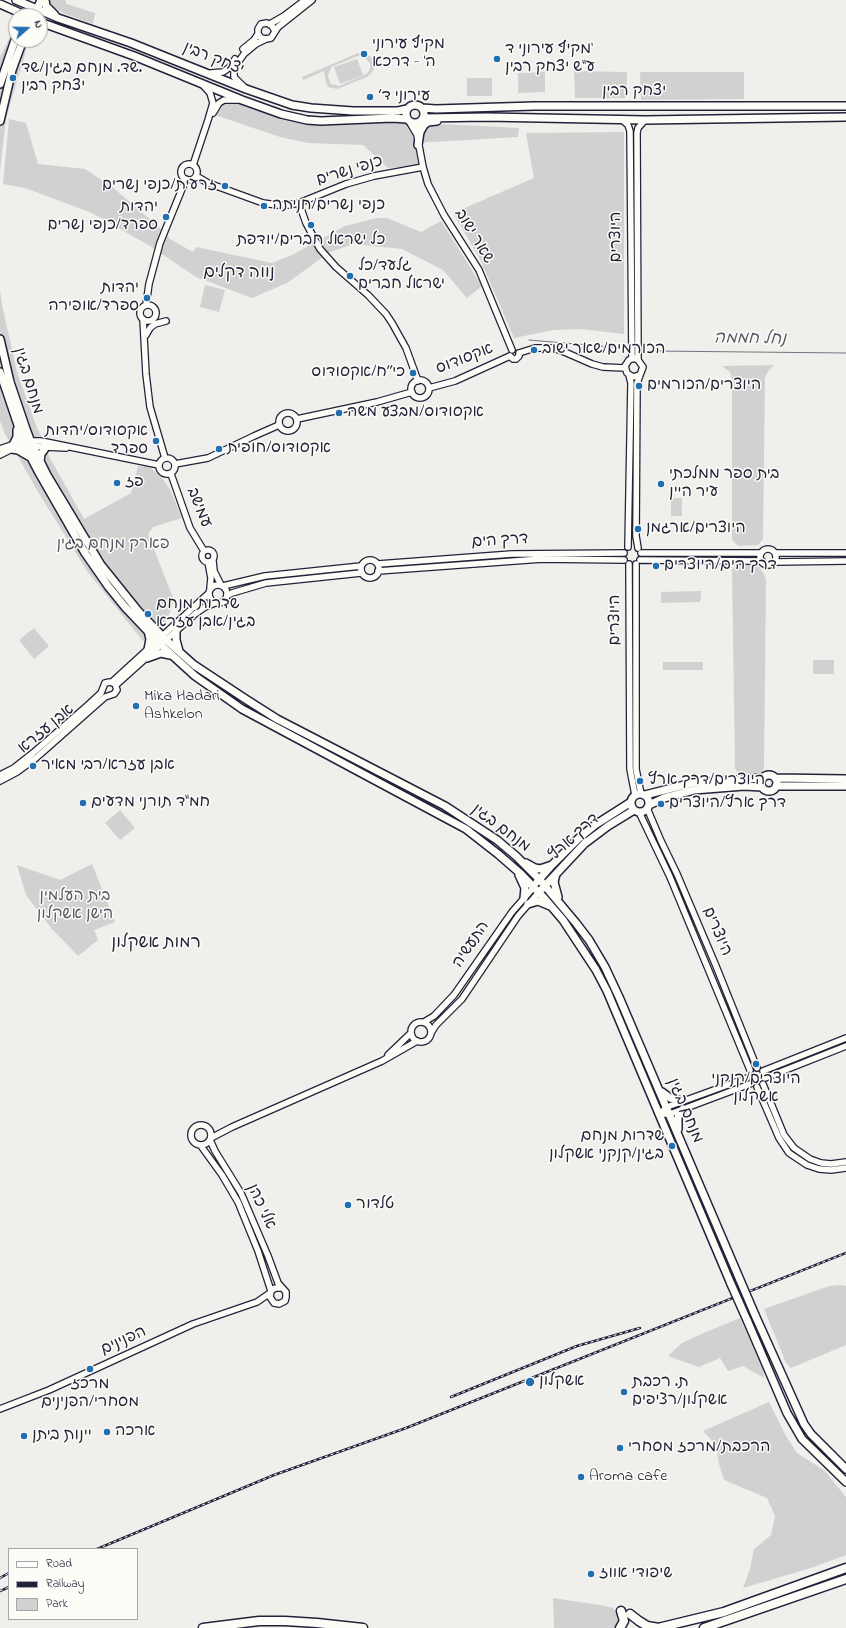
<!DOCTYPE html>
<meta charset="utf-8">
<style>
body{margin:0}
#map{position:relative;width:846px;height:1628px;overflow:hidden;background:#f0efec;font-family:"Indie Flower",sans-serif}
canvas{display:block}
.legend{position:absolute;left:8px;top:1548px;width:130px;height:72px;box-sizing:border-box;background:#fdfcf7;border:1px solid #a5a5ac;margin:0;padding:5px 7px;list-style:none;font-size:12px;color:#22223b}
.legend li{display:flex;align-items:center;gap:8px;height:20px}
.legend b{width:20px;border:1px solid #a5a5ac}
.north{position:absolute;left:8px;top:8px;width:40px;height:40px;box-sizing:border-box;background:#fdfcf7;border:1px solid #a5a5ac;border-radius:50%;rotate:70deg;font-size:11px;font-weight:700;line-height:16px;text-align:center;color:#22223b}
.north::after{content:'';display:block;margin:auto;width:14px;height:18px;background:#1f6fb2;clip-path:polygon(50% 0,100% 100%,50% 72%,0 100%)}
</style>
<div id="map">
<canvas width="846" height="1628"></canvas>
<ul class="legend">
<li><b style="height:5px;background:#fdfcf7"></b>Road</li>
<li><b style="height:5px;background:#22223b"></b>Railway</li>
<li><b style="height:11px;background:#d2d1d1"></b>Park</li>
</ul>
<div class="north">N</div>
</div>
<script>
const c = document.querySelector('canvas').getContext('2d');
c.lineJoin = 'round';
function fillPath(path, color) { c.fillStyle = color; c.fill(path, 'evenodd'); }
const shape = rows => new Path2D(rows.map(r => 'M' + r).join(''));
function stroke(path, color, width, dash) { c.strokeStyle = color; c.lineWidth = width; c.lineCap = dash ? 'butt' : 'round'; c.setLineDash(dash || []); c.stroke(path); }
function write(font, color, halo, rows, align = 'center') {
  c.font = font + ' "Indie Flower","Playpen Sans Hebrew",sans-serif'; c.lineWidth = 3; c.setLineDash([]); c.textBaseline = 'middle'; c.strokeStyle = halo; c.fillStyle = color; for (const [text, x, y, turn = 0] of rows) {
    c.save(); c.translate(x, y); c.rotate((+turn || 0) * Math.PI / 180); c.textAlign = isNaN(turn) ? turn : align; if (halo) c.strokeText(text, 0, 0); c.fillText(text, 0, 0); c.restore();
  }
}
const green = shape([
 [48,0,65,0,67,4,95,13,93,24,65,14,55,8],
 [13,31,16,33,16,40,29,40,6,119,0,171,0,57],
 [358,53,365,54,370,56,375,63,373,71,367,77,337,89,328,87,325,79,324,71,303,80,302,77],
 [358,56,364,57,370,63,370,68,368,73,339,86,331,84,328,77,331,67],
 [357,59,363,75,340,84,334,67],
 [574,71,627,72,627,93,625,98,575,98],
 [545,72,545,92,518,93,518,73],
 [640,72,744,72,744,99,641,100],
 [467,78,492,78,492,96,467,96],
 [233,101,254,110,315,125,403,122,519,128,518,137,415,143,418,165,388,168,363,145,308,143,280,137,215,115,222,103],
 [9,119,26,123,38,164,85,169,111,186,159,227,170,239,193,252,196,247,272,263,292,255,345,226,377,218,387,218,421,232,441,221,482,286,467,298,443,270,402,249,354,244,330,252,287,283,252,298,196,277,150,246,92,213,25,188,3,184],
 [624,132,624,334,580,329,554,330,514,338,480,259,453,213,534,178,526,133],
 [205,285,225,290,219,312,200,307],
 [0,289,2,305,17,372,36,425,50,458,84,519,131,493,138,466,150,467,162,478,170,489,182,518,153,527,148,534,174,600,166,623,143,641,87,571,38,492,4,432,0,421],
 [774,365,769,370,765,377,763,539,758,545,738,546,732,540,732,380,730,372,722,366],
 [671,498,682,498,682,516,671,516],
 [736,564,757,564,764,574,766,580,764,767,762,773,756,774,739,775,735,768,732,570],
 [701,591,701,599,700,599,700,602,661,603,661,592],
 [34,628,49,646,34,659,19,640],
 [813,660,834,660,834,674,813,674],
 [663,662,703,662,703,670,663,670],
 [120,810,135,828,120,840,105,823],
 [92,864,115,922,94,930,98,940,78,956,52,929,26,895,17,865,60,880],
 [839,1285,846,1286,846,1345,791,1368,786,1363,764,1309,829,1286],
 [740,1318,763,1370,764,1378,743,1366,728,1371,720,1358,699,1367,668,1356,682,1343,706,1332],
 [769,1402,786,1436,797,1453,825,1471,846,1497,846,1555,811,1568,743,1588,750,1569,754,1549,771,1535,775,1516,767,1498,724,1480,719,1464,716,1445,703,1431],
 [553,1598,606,1606,613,1608,618,1615,620,1622,617,1628,554,1628]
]);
const stream = shape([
 [529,340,623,348],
 [653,351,846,353]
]);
const minor = shape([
 [270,24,284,16,305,0],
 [275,31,272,26,267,23,261,24,258,29,258,34,261,38,266,39,271,38,278,27,312,0],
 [243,49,254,40,258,34],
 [211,73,223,72,230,67,235,59],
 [244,87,234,77,234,68,244,54,256,44,266,39],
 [213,113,219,103,224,100,238,100],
 [621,119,628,125,630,131,632,359],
 [409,121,416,133],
 [420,121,418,127,417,135,423,167,428,184,444,215,479,270,512,350],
 '181 172a8 8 0 1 1 16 0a8 8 0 1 1-16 0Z',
 [193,165,208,120,213,103,210,93,202,84],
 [196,176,208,183,263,203,277,205,288,205,299,203,346,184,374,176,423,167],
 [299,203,306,223,320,249,336,267,368,295,386,314,392,323,406,348,418,381],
 '140 313a8 8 0 1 1 16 0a8 8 0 1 1-16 0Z',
 [146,305,149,284,160,243,186,179],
 [143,319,146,374,150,407,165,458],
 [146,335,150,328,155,324,166,321],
 [519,353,535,348,551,348,560,350,592,364,603,367,625,368],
 [510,356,513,359,516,359,519,356,519,353],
 [638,360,637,133,638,128,645,120],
 '411 389a9 9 0 1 1 18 0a9 9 0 1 1-18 0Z',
 [429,388,455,381,510,356],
 '279 422a9 9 0 1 1 18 0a9 9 0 1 1-18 0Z',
 [297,419,377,402,412,392],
 [0,449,23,441,41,441,159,465],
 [0,455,12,449,25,446,66,448],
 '159 466a8 8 0 1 1 16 0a8 8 0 1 1-16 0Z',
 [175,464,208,458,254,436,279,425],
 [171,474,190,528,204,551],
 [628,547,631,383,629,375],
 [638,548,636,536,637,383,643,367,638,360,634,358,629,360,625,366,627,373,633,377,639,375],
 '760 557a8 8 0 1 1 16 0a8 8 0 1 1-16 0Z',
 '202 556a6 6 0 1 1 12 0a6 6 0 1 1-12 0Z',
 [641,553,761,553],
 [775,553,846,553],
 '361 569a9 9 0 1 1 18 0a9 9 0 1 1-18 0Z',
 [640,560,762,561],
 [213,561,214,571,221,585],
 [208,562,211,578,210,588],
 [775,562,846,561],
 [378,564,512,554,624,553],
 [629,564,630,769,635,795],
 [636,564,636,769,641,794],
 [378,571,542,559,624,560],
 '209 594a9 9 0 1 1 18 0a9 9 0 1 1-18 0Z',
 [223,586,265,576,361,566],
 [227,596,232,593,266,583,361,573],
 [112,682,208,594],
 [116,685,195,614,205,607,215,603],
 [0,775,14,768,33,753,88,705,101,693,105,683,110,682,115,684,117,690,114,694,105,697,36,758,17,772,0,781],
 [647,808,661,841,677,874,716,966,757,1068],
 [639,812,670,877,750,1070],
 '411 1032a10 10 0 1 1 20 0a10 10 0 1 1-20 0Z',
 [424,1022,434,1016,454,995,512,912,534,887],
 [431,1033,436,1025,462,999,518,916,539,892],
 [388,1055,411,1033],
 [763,1071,846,1038],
 [765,1078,846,1046],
 [763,1084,784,1135,794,1148,810,1159,821,1163,831,1164,846,1162],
 [757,1087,779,1138,789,1153,807,1165,819,1169,831,1170,846,1168],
 [659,1114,670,1114,750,1084],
 [659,1114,667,1107,747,1078],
 '191 1135a10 10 0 1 1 20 0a10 10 0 1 1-20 0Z',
 [211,1138,232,1127,382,1061,417,1041],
 [210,1140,215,1151,241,1193,268,1256,278,1283,286,1292,286,1297,285,1301,279,1304,274,1303,270,1297,271,1291,275,1288,281,1288],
 [201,1146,222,1175,238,1202,258,1251,271,1291],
 [0,1409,49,1390,193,1324,257,1302,270,1293]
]);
const major = shape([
 [16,0,58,18,131,43,246,89,292,105,311,108,353,111,398,111,407,109],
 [45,0,46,6,55,15],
 [0,4,27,16],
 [34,16,41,0],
 [40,22,134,56,242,100,281,114,307,120,321,121,392,118,407,119],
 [0,84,16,37],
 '406 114a9 9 0 1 1 18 0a9 9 0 1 1-18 0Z',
 [422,108,436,109,534,106,846,106],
 [423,118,487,117,645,120,846,117],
 [0,121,12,70,23,40],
 [418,145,420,132,424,125,428,122,437,121],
 [0,339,10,382,26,429,32,445,47,475,101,565,138,611,166,640,194,665,247,700,277,719,445,806,497,840,516,856,540,880,576,923,589,940,605,967,619,997,740,1280],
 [0,372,25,446,38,471,85,553,108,586,125,607,161,645,195,676,242,709,466,829,498,854,521,874,545,899,563,920,596,970,607,991,731,1284],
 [14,443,17,437,17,430],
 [12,449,18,450,30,457],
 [40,462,41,454,46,447],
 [176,630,176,640,179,651],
 [148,631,150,639,148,650],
 [147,658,161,653,170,655],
 '761 783a8 8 0 1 1 16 0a8 8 0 1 1-16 0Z',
 [775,778,846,779],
 [776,786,846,786],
 '631 803a9 9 0 1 1 18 0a9 9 0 1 1-18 0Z',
 [645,795,692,783,763,778],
 [649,805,664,798,694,790,744,786,762,787],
 [526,863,535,868,540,869,552,865],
 [556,874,554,882,558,897],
 [519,875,525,888,524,898],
 [537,882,552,865,579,838,595,825,631,802],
 [542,889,584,844,608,826,634,810],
 [528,904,538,901,550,906],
 [662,1092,670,1098,681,1101],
 [678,1129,678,1117,683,1109],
 [755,1315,804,1424,811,1434,846,1469],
 [747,1320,787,1413,802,1439,846,1482]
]);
const highway = shape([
 [630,1614,639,1621,647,1626,659,1628],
 [203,1628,259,1621,285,1621,317,1623,363,1628],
 [620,1628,624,1621,621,1611],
 [658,1628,724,1612,846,1568],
 [704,1628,846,1579]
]);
const rail = shape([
 [451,1397,577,1346,640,1328],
 [97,1549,274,1475,406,1428,846,1253],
 [0,1578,9,1573],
 [0,1591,9,1587]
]);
const majorBridge = shape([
 [740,1280,755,1315],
 [731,1284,747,1320]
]);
const markers = [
 [364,54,4,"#1f6fb2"],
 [497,59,4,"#1f6fb2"],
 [13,78,4,"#1f6fb2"],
 [370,97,4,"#1f6fb2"],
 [225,186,4,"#1f6fb2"],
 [264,206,4,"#1f6fb2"],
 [166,217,4,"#1f6fb2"],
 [311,225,4,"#1f6fb2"],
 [350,276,4,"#1f6fb2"],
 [147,298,4,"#1f6fb2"],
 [534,350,4,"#1f6fb2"],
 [413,373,4,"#1f6fb2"],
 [639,386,4,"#1f6fb2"],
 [339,413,4,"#1f6fb2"],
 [156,441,4,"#1f6fb2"],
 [219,449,4,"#1f6fb2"],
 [117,483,4,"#1f6fb2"],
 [661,484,4,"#1f6fb2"],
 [638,529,4,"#1f6fb2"],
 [656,566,4,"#1f6fb2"],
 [148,614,4,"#1f6fb2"],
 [136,706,4,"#1f6fb2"],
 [33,766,4,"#1f6fb2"],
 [640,781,4,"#1f6fb2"],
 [83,803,4,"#1f6fb2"],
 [661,804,4,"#1f6fb2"],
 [756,1064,4,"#1f6fb2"],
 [672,1146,4,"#1f6fb2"],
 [348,1205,4,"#1f6fb2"],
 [90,1369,4,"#1f6fb2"],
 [530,1382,5,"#1f6fb2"],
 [624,1392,4,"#1f6fb2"],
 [107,1432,4,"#1f6fb2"],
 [24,1436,4,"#1f6fb2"],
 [620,1448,4,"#1f6fb2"],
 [581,1477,4,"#1f6fb2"],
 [591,1574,4,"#1f6fb2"]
];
const poiNames = [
 ["מקיף עירוני",372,45],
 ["ה' - דרכא",372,63],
 ["מקיף עירוני ד'",505,50],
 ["ע\"ש יצחק רבין",505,68],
 ["שד. מנחם בגין/שד.",21,69],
 ["יצחק רבין",21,87],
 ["עירוני ד׳",378,97],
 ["זרעית/כנפי נשרים",217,186,"right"],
 ["כנפי נשרים/חניתה",272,206],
 ["יהדות",158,208,"right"],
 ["ספרד/כנפי נשרים",158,226,"right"],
 ["כל ישראל חברים/יודפת",311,241,"center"],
 ["גלעד/כל",358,267],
 ["ישראל חברים",358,285],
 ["יהדות",139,289,"right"],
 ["ספרד/אופירה",139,307,"right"],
 ["הכורמים/שאר ישוב",542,350],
 ["כי״ח/אקסודוס",405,373,"right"],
 ["היוצרים/הכורמים",647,386],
 ["אקסודוס/מבצע משה",347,413],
 ["אקסודוס/יהדות",148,432,"right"],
 ["ספרד",148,450,"right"],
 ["אקסודוס/חופית",227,449],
 ["בית ספר ממלכתי",669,475],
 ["עיר היין",669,493],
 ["פז",125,483],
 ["היוצרים/ארגמן",646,529],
 ["דרך הים/היוצרים",664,566],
 ["שדרות מנחם",156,605],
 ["בגין/אבן עזרא",156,623],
 ["Mika Hadari",144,697],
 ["Ashkelon",144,715],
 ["אבן עזרא/רבי מאיר",41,766],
 ["היוצרים/דרך ארץ",648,781],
 ["חמ\"ד תורני מדעים",91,803],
 ["דרך ארץ/היוצרים",669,804],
 ["היוצרים/קנקני",756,1080,"center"],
 ["אשקלון",756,1098,"center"],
 ["שדרות מנחם",664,1137,"right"],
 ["בגין/קנקני אשקלון",664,1155,"right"],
 ["טלדור",356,1205],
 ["אשקלון",539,1382],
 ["ת. רכבת",632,1383],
 ["אשקלון/רציפים",632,1401],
 ["מרכז",90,1385,"center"],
 ["מסחרי/הפנינים",90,1403,"center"],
 ["ארכה",115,1432],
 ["יינות ביתן",32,1436],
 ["הרכבת/מרכז מסחרי",628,1448],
 ["Aroma cafe",589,1477],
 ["שיפודי אווז",599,1574]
];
const streetNames = [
 ["יצחק רבין",213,60,22],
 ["יצחק רבין",634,92],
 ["כנפי נשרים",350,172,-17],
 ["שאר ישוב",473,237,59],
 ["היוצרים",617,237,-90],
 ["אקסודוס",465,360,-21],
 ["מנחם בגין",27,381,73],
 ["עמישב",198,508,68],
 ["דרך הים",500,542,-4],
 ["היוצרים",616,620,-90],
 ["אבן עזרא",47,730,-40],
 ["מנחם בגין",500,829,37],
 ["דרך ארץ",575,838,-42],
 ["היוצרים",716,932,67],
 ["התעשיה",472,945,-56],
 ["מנחם בגין",684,1111,67],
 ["אלי כהן",260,1207,65],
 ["הפנינים",124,1342,-25]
];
const parkNames = [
 ["פארק מנחם בגין",113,545],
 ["בית העלמין",75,897],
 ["הישן אשקלון",75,915]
];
const neighbourhoodNames = [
 ["נווה דקלים",239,274],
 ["רמות אשקלון",156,944]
];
const waterNames = [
 ["נחל חממה",750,340,1]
];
fillPath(green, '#d2d1d1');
stroke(stream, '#737381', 1);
stroke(minor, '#22223b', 8);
stroke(major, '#22223b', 10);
stroke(highway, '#22223b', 11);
stroke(minor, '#fdfcf7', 5.5);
stroke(major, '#fdfcf7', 7);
stroke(highway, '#fdfcf7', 8);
stroke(rail, '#22223b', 2.5);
stroke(rail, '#fdfcf7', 1, [3]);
stroke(majorBridge, '#22223b', 10, []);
stroke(majorBridge, '#fdfcf7', 7);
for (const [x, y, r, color] of markers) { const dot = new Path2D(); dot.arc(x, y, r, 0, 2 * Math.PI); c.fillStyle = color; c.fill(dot); stroke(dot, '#fdfcf7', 1.5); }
write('16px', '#22223b', '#fdfcf7', poiNames, 'left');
write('16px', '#22223b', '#fdfcf7', streetNames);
write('16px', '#575768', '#fdfcf7', parkNames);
write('17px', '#22223b', '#fdfcf7', neighbourhoodNames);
write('italic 17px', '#58586a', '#fdfcf7', waterNames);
</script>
